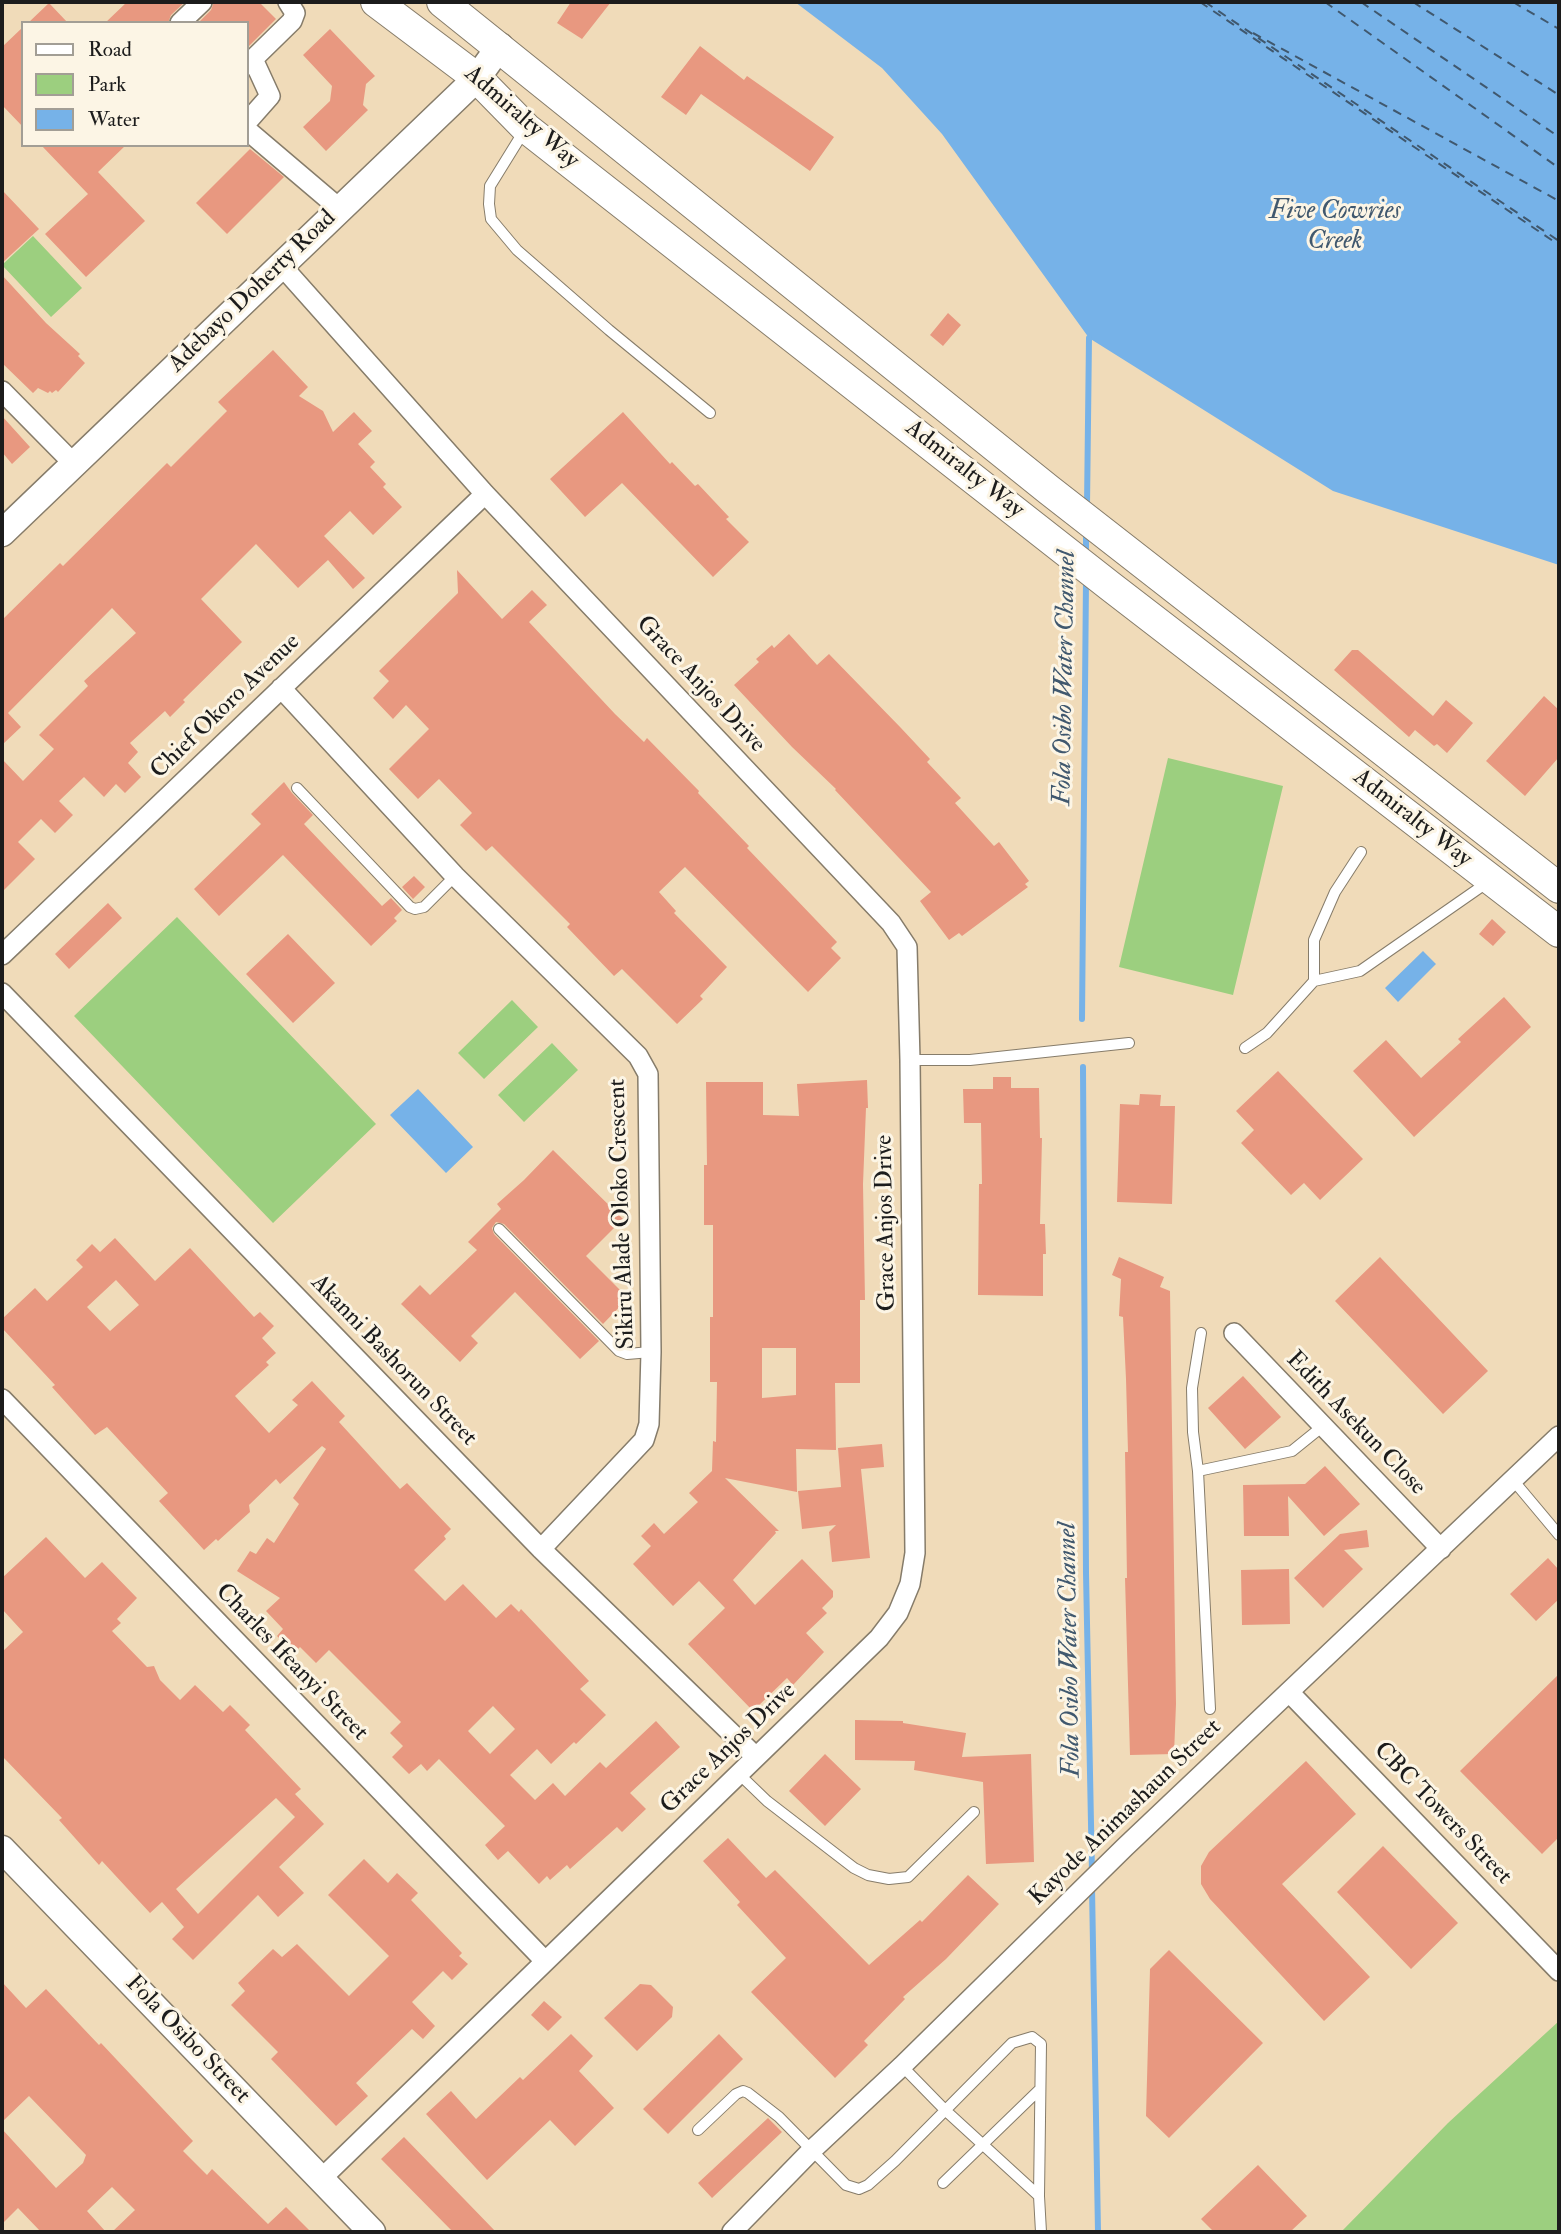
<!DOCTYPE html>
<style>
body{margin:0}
#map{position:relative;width:1561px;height:2234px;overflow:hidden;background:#f0dbb9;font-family:"IM FELL Double Pica",serif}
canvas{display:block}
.frame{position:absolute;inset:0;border:4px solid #1c1c1c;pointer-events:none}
.legend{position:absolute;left:21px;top:21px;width:228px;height:126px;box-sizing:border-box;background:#fcf5e5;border:2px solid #a29e95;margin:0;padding:9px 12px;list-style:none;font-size:21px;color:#1c1c1c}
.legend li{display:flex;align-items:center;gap:14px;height:35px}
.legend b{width:35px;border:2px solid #a29e95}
</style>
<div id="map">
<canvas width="1561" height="2234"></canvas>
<div class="frame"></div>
<ul class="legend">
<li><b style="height:9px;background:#fff"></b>Road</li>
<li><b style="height:19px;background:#9ccf7f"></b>Park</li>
<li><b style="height:19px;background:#76b2e8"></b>Water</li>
</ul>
</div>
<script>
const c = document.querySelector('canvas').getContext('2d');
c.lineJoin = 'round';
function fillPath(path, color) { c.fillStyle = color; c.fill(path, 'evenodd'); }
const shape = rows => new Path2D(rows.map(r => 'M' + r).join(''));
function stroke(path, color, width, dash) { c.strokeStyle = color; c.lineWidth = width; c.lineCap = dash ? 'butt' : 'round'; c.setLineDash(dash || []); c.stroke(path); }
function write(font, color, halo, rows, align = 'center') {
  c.font = font + ' "IM FELL Double Pica",serif'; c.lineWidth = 6; c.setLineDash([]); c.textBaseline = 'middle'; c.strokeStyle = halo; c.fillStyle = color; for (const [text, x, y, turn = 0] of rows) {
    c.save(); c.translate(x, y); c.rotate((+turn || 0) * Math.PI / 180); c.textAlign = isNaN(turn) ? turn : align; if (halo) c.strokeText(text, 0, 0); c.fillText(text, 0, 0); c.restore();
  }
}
const green = shape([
 [33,236,82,288,51,317,2,265],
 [1168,758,1283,786,1233,995,1119,967],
 [177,917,376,1124,273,1223,74,1016],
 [512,1000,538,1027,484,1079,458,1053],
 [552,1043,578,1070,524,1122,498,1095],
 [1559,2021,1559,2232,1341,2232,1448,2123]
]);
const water = shape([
 [795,2,1559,2,1559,565,1333,491,1089,338,942,134,882,68],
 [1423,951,1436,964,1398,1002,1385,988],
 [418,1089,473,1147,446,1173,390,1115]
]);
const stream = shape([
 [1087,506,1089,338],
 [1086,555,1086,531],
 [1082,1019,1086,580],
 [1083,1067,1086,1573,1092,1873],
 [1092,1888,1098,2232]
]);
const ferry = shape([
 [1200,2,1559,245],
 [1205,2,1559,241],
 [1325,2,1559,168],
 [1361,2,1559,137],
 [1413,2,1559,95],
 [1513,2,1559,29],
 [1253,33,1559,201]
]);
const building = shape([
 [127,2,185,2,171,15,168,23,105,23],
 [214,2,259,2,276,19,247,48,247,23,198,23,211,10],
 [571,2,611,2,582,39,557,23],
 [49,3,68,23,28,23],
 [23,27,23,127,2,105,2,47],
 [330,29,375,76,366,84,363,105,368,110,326,151,303,127,330,101,332,86,303,55],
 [700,46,744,80,747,76,834,137,810,171,701,94,686,115,661,97],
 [41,145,126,145,98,172,145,221,86,277,45,234,88,194],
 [250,149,284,177,227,234,196,203],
 [2,190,39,229,2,263],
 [2,275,46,323,80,354,78,356,85,363,58,392,56,390,52,393,50,391,48,393,38,388,33,393,2,363],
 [948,313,961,325,943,346,930,335],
 [273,350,308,387,299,396,323,411,333,432,354,412,372,431,358,444,375,462,370,467,386,484,383,487,402,507,373,535,350,511,324,536,365,578,353,589,328,560,298,588,256,544,201,599,242,642,183,700,185,702,170,717,165,711,130,743,138,752,128,763,141,777,125,793,116,784,104,797,84,777,59,801,73,815,55,833,41,819,18,842,35,859,2,892,2,759,23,781,54,749,39,735,88,686,84,681,136,633,112,608,8,713,21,727,2,745,2,620,60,563,63,566,167,463,171,467,227,411,218,402],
 [623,412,670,464,672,462,695,486,698,484,729,517,726,519,749,542,713,577,622,483,585,517,550,479],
 [2,416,30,447,12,464,2,452],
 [457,570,502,619,532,590,547,605,529,622,615,714,644,742,647,738,699,791,698,793,749,846,747,848,837,942,831,948,841,958,808,992,685,867,659,892,676,911,674,913,727,967,700,996,703,999,677,1024,622,969,614,976,567,927,570,924,492,846,486,851,460,825,472,813,439,779,418,799,389,769,429,729,406,705,393,719,373,698,389,681,379,671,458,593],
 [789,634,817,665,829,654,901,728,930,759,927,762,961,798,955,803,994,846,999,842,1029,881,1025,884,1028,887,962,936,959,933,949,940,920,901,931,892,835,790,836,789,792,747,734,685,759,662,756,659,772,645,774,648],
 [1352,650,1358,650,1433,716,1446,700,1473,723,1447,753,1437,744,1434,746,1415,730,1409,737,1334,670],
 [1544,696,1559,710,1559,757,1525,796,1486,761],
 [284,782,292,793,313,815,304,824,382,906,391,898,402,910,394,918,397,921,371,946,283,855,219,916,194,889,261,824,251,814],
 [414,876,425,887,413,899,402,887],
 [108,903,122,918,69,969,55,954],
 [1492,919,1506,932,1493,946,1479,934],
 [288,934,335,983,293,1023,246,974],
 [1504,997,1531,1027,1414,1137,1353,1071,1386,1040,1421,1078,1461,1042,1458,1039],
 [1278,1071,1363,1159,1320,1200,1304,1183,1291,1195,1241,1143,1254,1130,1236,1111],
 [993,1077,1011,1077,1011,1088,1039,1088,1040,1138,1042,1138,1040,1224,1045,1224,1046,1254,1043,1254,1043,1296,978,1295,979,1184,982,1184,981,1123,964,1123,963,1089,993,1089],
 [867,1080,868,1108,866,1108,863,1184,865,1300,860,1300,860,1383,835,1383,836,1450,796,1449,797,1492,725,1478,779,1531,775,1531,776,1533,733,1580,755,1605,802,1559,833,1591,833,1597,822,1608,827,1613,806,1633,824,1652,793,1685,787,1678,753,1711,688,1644,725,1608,699,1581,673,1606,633,1564,651,1546,641,1536,654,1523,664,1534,698,1502,689,1493,712,1471,713,1441,716,1442,717,1382,710,1382,710,1317,713,1317,713,1225,704,1225,704,1165,707,1165,706,1082,763,1082,763,1115,799,1116,797,1084],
 [762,1348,796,1348,796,1395,762,1398],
 [1140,1094,1161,1095,1160,1106,1175,1106,1172,1204,1117,1202,1120,1104,1139,1105],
 [553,1150,623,1219,586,1256,628,1298,603,1324,504,1224,496,1222,492,1228,494,1234,599,1341,580,1359,515,1292,471,1336,478,1343,460,1362,401,1304,420,1285,430,1295,477,1250,468,1242,501,1209,497,1204,524,1180],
 [115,1238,155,1281,190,1248,254,1317,260,1312,274,1326,262,1338,276,1353,266,1362,269,1365,235,1396,269,1433,298,1405,292,1400,312,1381,345,1416,339,1422,400,1489,407,1483,451,1529,444,1536,446,1539,414,1570,445,1601,463,1584,496,1618,511,1604,519,1612,521,1609,589,1681,580,1689,606,1715,576,1744,574,1742,551,1764,537,1749,510,1775,535,1800,553,1783,565,1796,600,1762,606,1768,656,1721,680,1747,630,1793,646,1809,622,1832,617,1827,570,1869,567,1865,550,1880,547,1876,539,1884,508,1851,498,1860,485,1845,505,1826,439,1759,427,1771,421,1764,409,1774,392,1757,403,1746,390,1733,401,1722,329,1650,316,1663,300,1647,294,1653,277,1636,283,1629,266,1611,280,1598,237,1571,250,1551,256,1554,267,1538,274,1543,299,1504,293,1498,326,1449,322,1446,280,1484,276,1479,249,1505,250,1512,218,1541,216,1539,204,1550,159,1501,168,1493,107,1427,95,1435,52,1387,55,1385,2,1328,2,1319,35,1288,47,1301,83,1267,76,1260,92,1244,100,1252],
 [116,1280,139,1305,110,1331,87,1307],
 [493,1706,515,1729,490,1754,468,1731],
 [1119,1257,1164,1277,1160,1287,1170,1291,1176,1704,1174,1754,1130,1755,1125,1578,1127,1578,1125,1452,1128,1452,1126,1379,1123,1317,1119,1316,1121,1279,1112,1275],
 [1380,1257,1488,1371,1443,1414,1335,1301],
 [1243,1376,1281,1417,1245,1449,1208,1408],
 [882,1444,884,1467,861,1469,870,1558,832,1562,829,1532,836,1525,802,1529,798,1491,841,1487,838,1448],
 [1325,1466,1360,1504,1324,1536,1288,1496,1289,1536,1244,1536,1243,1485,1305,1484],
 [1367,1530,1369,1547,1344,1550,1363,1569,1323,1608,1294,1578,1340,1534],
 [46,1537,85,1578,102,1562,137,1598,117,1619,121,1623,112,1631,147,1667,154,1666,160,1680,180,1700,195,1685,223,1712,230,1705,250,1725,245,1730,301,1789,295,1794,324,1824,279,1867,304,1893,278,1917,258,1895,193,1960,172,1939,184,1927,162,1902,150,1913,102,1861,99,1865,59,1820,62,1818,2,1756,2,1652,23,1632,2,1609,2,1578],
 [276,1798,295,1817,198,1914,176,1889],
 [1548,1558,1559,1570,1559,1599,1536,1621,1510,1594],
 [1289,1569,1290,1624,1242,1625,1241,1570],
 [1559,1674,1559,1837,1542,1854,1460,1771],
 [855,1720,903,1721,903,1723,966,1733,962,1757,1031,1754,1034,1862,986,1864,983,1782,914,1770,915,1761,855,1760],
 [825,1754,861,1789,825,1826,789,1791],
 [1306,1761,1356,1814,1282,1884,1370,1977,1324,2021,1210,1899,1201,1884,1201,1866,1209,1852],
 [728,1838,766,1878,775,1870,869,1965,920,1920,922,1922,968,1875,999,1904,946,1959,903,1997,905,1999,864,2041,868,2045,835,2078,751,1992,786,1958,737,1905,740,1902,703,1861],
 [1383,1846,1458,1923,1411,1969,1337,1892],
 [364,1859,388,1883,397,1873,418,1893,411,1900,462,1953,459,1956,468,1964,452,1980,443,1971,412,2002,435,2026,423,2039,412,2029,356,2083,368,2096,336,2126,271,2059,278,2052,231,2005,245,1991,238,1983,273,1949,282,1957,297,1944,349,1996,389,1956,328,1895],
 [1169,1950,1263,2043,1169,2138,1146,2116,1150,1969],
 [2,1982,26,2008,46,1989,99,2045,101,2043,193,2141,183,2151,207,2175,212,2169,268,2224,286,2207,311,2232,112,2232,135,2210,112,2187,87,2211,106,2232,41,2232,18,2208,2,2224,2,2129,56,2188,83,2163,86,2155,29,2096,2,2122],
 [640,1984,651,1985,673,2007,672,2017,637,2051,604,2018],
 [544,2001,562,2017,548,2031,531,2015],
 [571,2034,593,2056,579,2071,614,2108,575,2146,550,2120,487,2180,426,2114,451,2091,476,2119,520,2077,523,2080],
 [719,2034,743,2059,668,2134,643,2109],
 [768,2118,782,2132,712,2198,698,2183],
 [404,2137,496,2232,453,2232,381,2159],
 [1258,2165,1307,2216,1290,2232,1214,2232,1201,2219]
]);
const lane = shape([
 [524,131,490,186,489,204,491,219,517,250,609,330,710,413],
 [297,788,410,907,415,909,424,907,455,876],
 [1314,981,1360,971,1488,882],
 [1245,1048,1267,1033,1314,981,1314,940,1335,892,1361,852],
 [910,1060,970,1060,1129,1043],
 [499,1229,619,1351,627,1354,651,1352],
 [1201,1333,1192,1388,1193,1432,1198,1471,1210,1709],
 [1198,1471,1292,1451,1323,1426],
 [1513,1480,1559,1535],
 [739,1774,767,1801,854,1868,868,1875,889,1879,908,1877,974,1812],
 [902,2066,945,2110,1039,2196],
 [698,2130,736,2094,743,2091,748,2093,779,2117,846,2185,859,2189,868,2185,895,2161,1012,2043,1032,2037,1041,2044,1039,2196,1041,2232],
 [943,2183,1039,2090]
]);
const street = shape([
 [180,23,202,2],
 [247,65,292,21,295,13,288,2],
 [247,122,270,96,253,59],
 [247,130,340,209],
 [281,265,485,494,891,923,907,947,910,1060,915,1553,910,1584,898,1613,879,1638,321,2179],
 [2,391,74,464],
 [281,688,455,876,638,1056,648,1074,651,1352,649,1424,644,1440,541,1549],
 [2,955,485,494],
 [2,993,541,1549,756,1757],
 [1234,1333,1441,1549],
 [2,1399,545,1961],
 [1289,1692,1559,1971],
 [732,2232,811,2151,902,2066,1125,1847,1559,1436]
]);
const secondary = shape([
 [2,533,477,78,500,46],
 [2,1849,372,2232]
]);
const primary = shape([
 [376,2,477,78,526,128,1110,586,1559,932],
 [442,2,1049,490,1559,888]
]);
const streetNames = [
 ["Admiralty Way",521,118,41],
 ["Adebayo Doherty Road",253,292,-44],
 ["Admiralty Way",964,470,38],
 ["Grace Anjos Drive",700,685,47],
 ["Chief Okoro Avenue",226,707,-44],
 ["Admiralty Way",1412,819,38],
 ["Sikiru Alade Oloko Crescent",623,1214,-92],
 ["Grace Anjos Drive",887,1223,-91],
 ["Akanni Bashorun Street",393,1361,46],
 ["Edith Asekun Close",1355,1424,46],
 ["Charles Ifeanyi Street",291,1663,46],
 ["Grace Anjos Drive",729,1749,-44],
 ["Kayode Animashaun Street",1126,1813,-44],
 ["CBC Towers Street",1442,1814,46],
 ["Fola Osibo Street",187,2040,46]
];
const waterNames = [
 ["Five Cowries",1335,212],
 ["Creek",1335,242],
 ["Fola Osibo Water Channel",1066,678,-89],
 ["Fola Osibo Water Channel",1071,1650,-91]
];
fillPath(green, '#9ccf7f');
fillPath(water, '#76b2e8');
stroke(stream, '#76b2e8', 6);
stroke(ferry, '#40586e', 2, [9, 7]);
fillPath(building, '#e89880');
stroke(lane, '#867c6a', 12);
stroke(street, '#867c6a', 22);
stroke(secondary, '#867c6a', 29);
stroke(primary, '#867c6a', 32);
stroke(lane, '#fff', 10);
stroke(street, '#fff', 19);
stroke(secondary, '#fff', 26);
stroke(primary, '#fff', 30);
write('24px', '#1c1c1c', '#fcf5e5', streetNames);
write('italic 26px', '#40586e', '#fcf5e5', waterNames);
</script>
